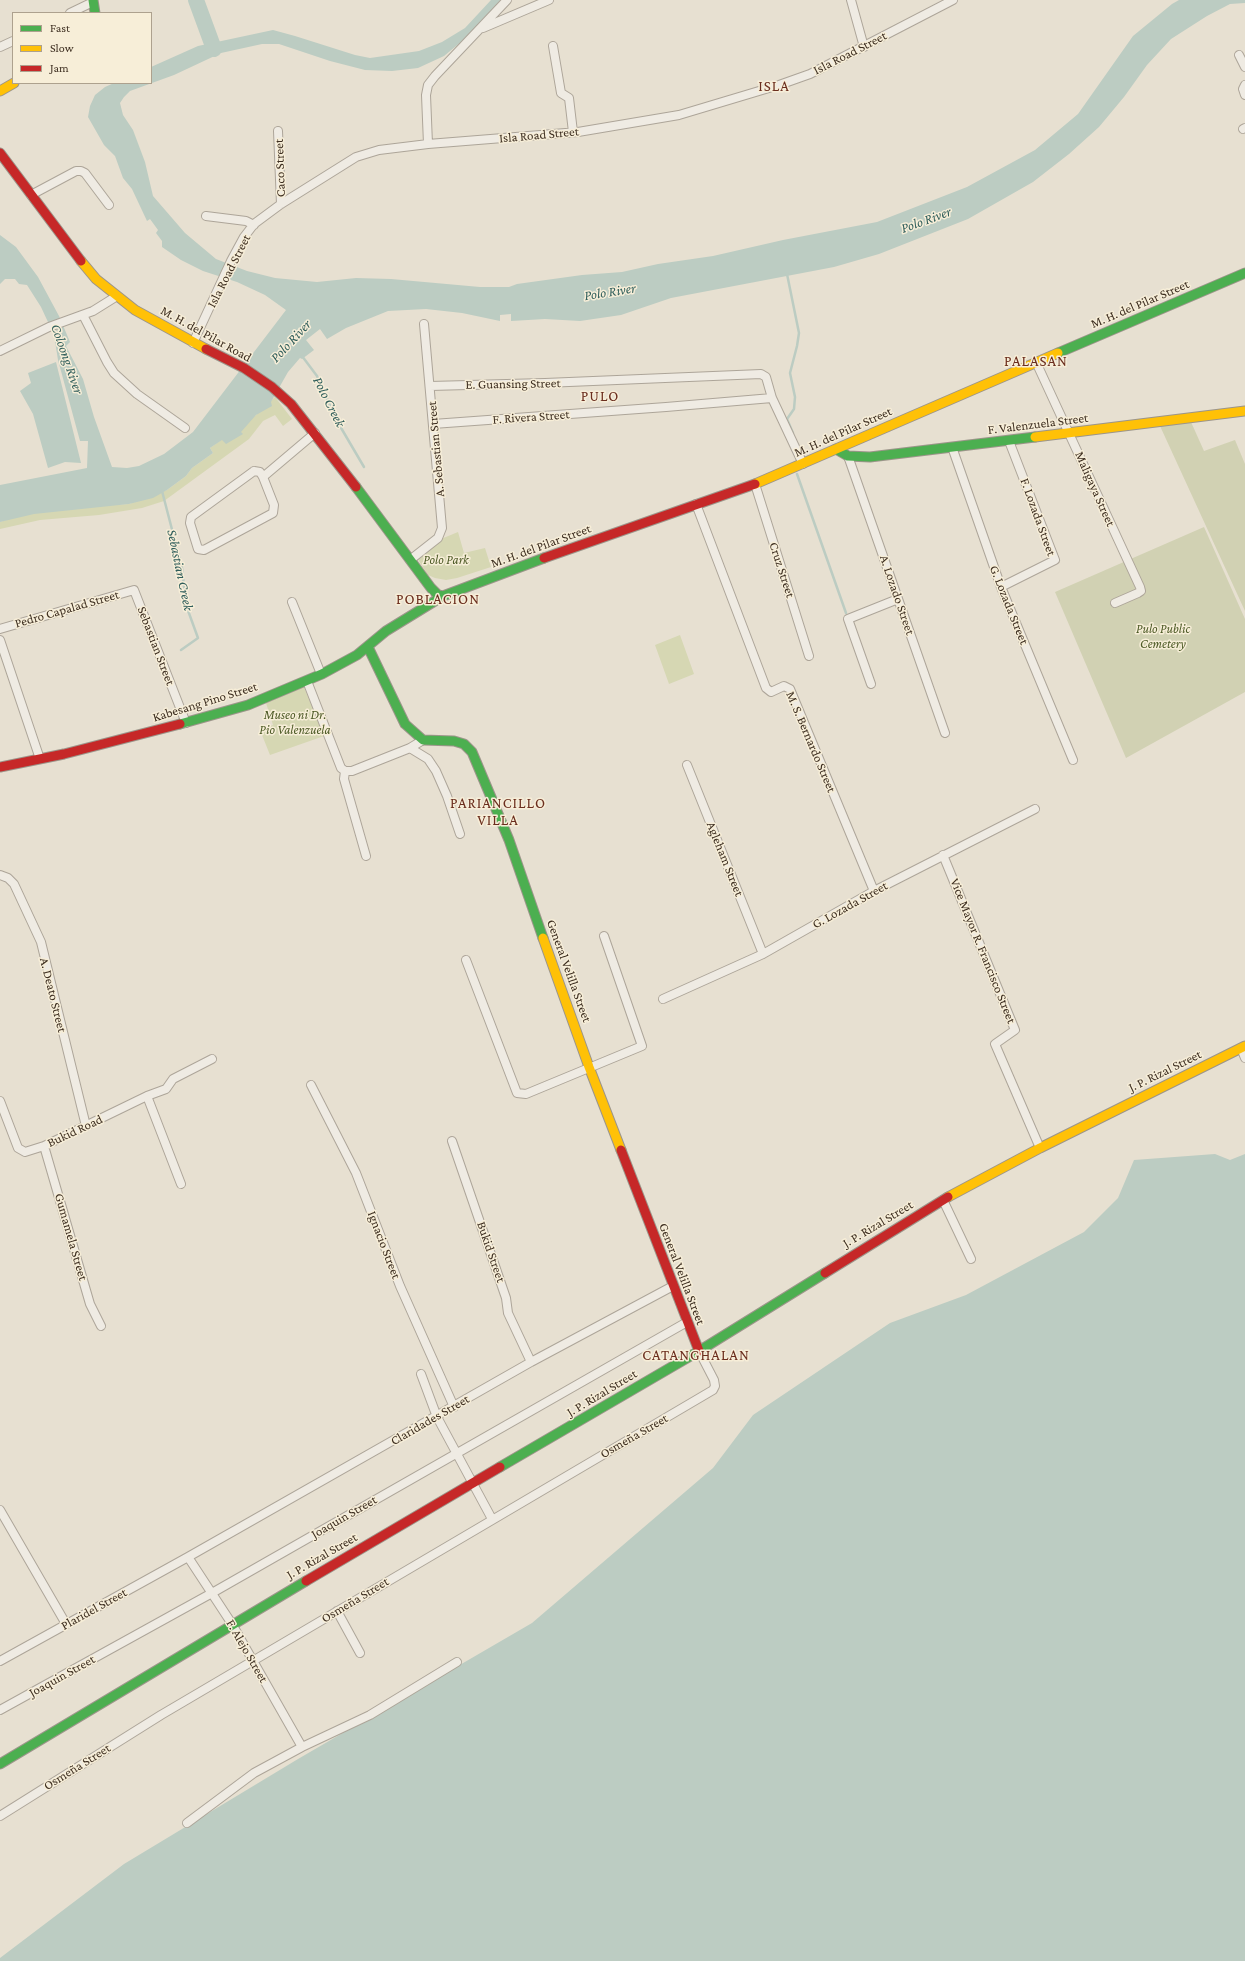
<!DOCTYPE html>
<meta charset="utf-8">
<style>
body{margin:0}
#map{position:relative;width:1245px;height:1961px;overflow:hidden;background:#e7e0d1;font-family:"Crimson Pro",serif}
canvas{display:block}
.legend{position:absolute;left:12px;top:12px;width:140px;height:72px;box-sizing:border-box;background:#f7eed8;border:1px solid #ada18e;margin:0;padding:5px 7px;list-style:none;font-size:12px;color:#3d2e20}
.legend li{display:flex;align-items:center;gap:8px;height:20px}
.legend b{width:20px;border:1px solid #ada18e}
</style>
<div id="map">
<canvas width="1245" height="1961"></canvas>
<ul class="legend">
<li><b style="height:5px;background:#4caf50"></b>Fast</li>
<li><b style="height:5px;background:#ffc107"></b>Slow</li>
<li><b style="height:5px;background:#c62828"></b>Jam</li>
</ul>
</div>
<script>
const c = document.querySelector('canvas').getContext('2d');
c.lineJoin = 'round';
function fillPath(path, color) { c.fillStyle = color; c.fill(path, 'evenodd'); }
const shape = rows => new Path2D(rows.map(r => 'M' + r).join(''));
function stroke(path, color, width, dash) { c.strokeStyle = color; c.lineWidth = width; c.lineCap = dash ? 'butt' : 'round'; c.setLineDash(dash || []); c.stroke(path); }
function write(font, color, halo, rows, align = 'center') {
  c.font = font + ' "Crimson Pro",serif'; c.lineWidth = 3; c.setLineDash([]); c.textBaseline = 'middle'; c.strokeStyle = halo; c.fillStyle = color; for (const [text, x, y, turn = 0] of rows) {
    c.save(); c.translate(x, y); c.rotate((+turn || 0) * Math.PI / 180); c.textAlign = isNaN(turn) ? turn : align; if (halo) c.strokeText(text, 0, 0); c.fillText(text, 0, 0); c.restore();
  }
}
const green = shape([
 [275,397,292,419,283,426,275,415,263,421,249,439,164,501,142,508,99,515,40,520,0,529,0,522,37,510,129,504,167,490,186,476,192,468,213,453,210,448,256,415],
 [458,532,464,553,485,548,491,567,457,578,446,580,435,578,428,575,417,558,441,539],
 [680,635,694,674,669,684,655,645],
 [304,687,324,736,270,755,260,730,273,725,266,703]
]);
const cemetery = shape([
 [1191,422,1204,451,1235,440,1245,464,1245,611,1160,426],
 [1204,527,1245,619,1245,692,1126,758,1055,592]
]);
const water = shape([
 [491,0,501,0,467,37,444,56,418,68,392,71,365,70,330,61,279,44,262,44,221,53,174,75,130,91,124,97,120,103,123,115,133,130,145,162,153,196,185,233,216,259,247,271,275,278,317,282,356,278,391,279,480,287,509,287,517,284,582,275,622,272,658,264,713,256,783,240,877,222,967,187,1035,150,1078,114,1133,36,1172,4,1179,0,1245,0,1245,3,1230,4,1207,16,1171,39,1147,65,1124,97,1099,127,1069,154,1033,182,968,219,879,254,834,267,671,298,621,315,580,321,545,319,511,321,511,314,500,315,500,321,462,313,426,309,388,311,346,328,327,339,320,329,306,340,314,350,302,359,300,358,288,372,271,402,272,406,256,415,241,432,243,434,226,444,222,440,210,448,213,453,192,468,186,476,167,490,153,498,129,504,34,514,0,522,0,485,87,468,88,441,80,441,58,360,54,335,41,307,27,285,19,284,15,279,5,279,0,284,0,235,16,247,38,277,59,316,70,342,66,346,83,379,94,417,112,467,127,468,139,466,164,454,193,432,286,310,265,295,237,282,203,271,181,260,162,247,162,241,156,233,158,230,150,219,147,221,132,189,123,178,115,156,104,145,88,117,90,106,95,95,105,87,114,83,151,83,151,67,198,46,273,30,295,36,355,55,370,58,419,51,442,42,465,28],
 [56,362,81,463,65,462,48,468,33,414,20,391,31,383,28,373],
 [1215,1154,1230,1160,1245,1154,1245,1961,0,1961,0,1958,124,1864,298,1759,532,1623,713,1468,753,1415,890,1323,966,1295,1084,1232,1118,1198,1134,1160]
]);
const stream = shape([
 [787,274,799,333,797,346,790,373,795,397,794,409,787,419,793,433],
 [302,356,317,376,337,421,364,467],
 [797,474,846,613],
 [162,491,182,568,186,605,198,638,181,650]
]);
const river = shape([
 [196,0,214,49]
]);
const street = shape([
 [851,0,864,47],
 [70,13,93,2],
 [483,28,549,0],
 [553,46,561,93,569,98,573,132],
 [0,47,13,41],
 [1239,55,1245,67],
 [1245,85,1243,89,1245,95],
 [1243,129,1245,128],
 [278,131,281,204],
 [428,144,426,95,428,85,435,76,507,0],
 [31,195,76,171,81,171,85,173,109,205],
 [206,216,246,221,254,225],
 [83,315,107,362,114,373,137,394,185,428],
 [193,343,231,261,244,237,254,224,281,204,356,157,379,150,428,144,578,132,679,115,779,85,810,74,953,0],
 [0,351,49,327,93,311,117,296],
 [1036,362,1140,587,1141,591,1138,593,1115,603],
 [430,386,545,383,761,374,766,377,772,398,803,464],
 [433,424,666,407,772,398],
 [952,447,1001,587,1073,760],
 [848,456,945,733],
 [254,471,260,472,263,477,274,505,273,513,204,550,198,549,190,523,191,517,254,471],
 [263,477,315,433],
 [755,484,809,656],
 [696,504,766,688,771,692,784,686,790,689,874,891],
 [410,560,438,538,442,528,424,324],
 [1001,587,1055,560,1009,441],
 [292,602,321,674],
 [0,629,134,590,186,723],
 [0,640,40,759],
 [307,681,341,768,345,771,352,771,410,748,423,740],
 [871,684,848,619,898,599],
 [410,748,428,759,436,771,447,796,460,834],
 [687,765,763,954],
 [345,771,344,779,366,856],
 [943,855,1015,1030,995,1044,1040,1148],
 [0,875,8,878,14,884,41,942,86,1126],
 [466,960,517,1093,526,1094,642,1046,604,936],
 [663,999,763,954,874,891,1035,809],
 [1241,1048,1245,1058],
 [311,1085,356,1173,400,1286,454,1407],
 [147,1096,181,1184],
 [0,1101,18,1148,25,1152,44,1146,147,1096,166,1089,173,1079,212,1059],
 [452,1141,506,1298,508,1313,531,1362],
 [44,1146,90,1304,101,1326],
 [943,1200,971,1259],
 [421,1374,437,1417,492,1519],
 [0,1510,66,1624],
 [188,1557,232,1624,302,1747],
 [337,1611,360,1653],
 [0,1661,188,1557,531,1362,673,1286],
 [0,1710,212,1593,687,1322],
 [0,1816,161,1715,713,1390,715,1386,714,1380,699,1351],
 [187,1823,254,1773,302,1747,370,1715,457,1662]
]);
const fast = shape([
 [93,0,95,13],
 [1058,353,1245,273],
 [836,449,848,456,870,457,1035,437],
 [356,487,431,588,438,595,443,596],
 [368,647,405,724,423,740,454,741,464,744,472,752,509,840,543,938],
 [180,724,248,705,322,674,357,655,386,631,443,596,544,558],
 [500,1467,699,1351,825,1273],
 [0,1764,306,1581]
]);
const slow = shape([
 [0,91,14,83],
 [81,261,96,279,135,310,206,349],
 [1035,437,1245,411],
 [755,484,1058,353],
 [543,938,589,1067,621,1150],
 [948,1197,1040,1148,1245,1046]
]);
const jam = shape([
 [0,153,81,261],
 [206,349,244,368,272,387,291,404,356,487],
 [544,558,755,484],
 [0,767,64,754,180,724],
 [621,1150,699,1351],
 [825,1273,948,1197],
 [306,1581,500,1467]
]);
const streetNames = [
 ["Isla Road Street",850,53,-27],
 ["Isla Road Street",539,135,-5],
 ["Caco Street",280,168,-92],
 ["Isla Road Street",229,271,-63],
 ["M. H. del Pilar Street",1140,304,-23],
 ["M. H. del Pilar Road",206,334,29],
 ["E. Guansing Street",513,384,-1],
 ["F. Rivera Street",531,417,-4],
 ["F. Valenzuela Street",1038,424,-7],
 ["M. H. del Pilar Street",843,432,-24],
 ["A. Sebastian Street",436,449,-95],
 ["Maligaya Street",1095,489,66],
 ["F. Lozada Street",1038,517,70],
 ["M. H. del Pilar Street",541,546,-20],
 ["Cruz Street",782,570,72],
 ["A. Lozado Street",897,595,71],
 ["G. Lozada Street",1009,605,68],
 ["Pedro Capalad Street",67,609,-16],
 ["Sebastian Street",156,646,69],
 ["Kabesang Pino Street",205,702,-17],
 ["M. S. Bernardo Street",811,742,67],
 ["Agleham Street",725,859,68],
 ["G. Lozada Street",850,905,-29],
 ["Vice Mayor R. Francisco Street",983,951,68],
 ["General Velilla Street",569,971,70],
 ["A. Deato Street",53,995,76],
 ["J. P. Rizal Street",1165,1071,-26],
 ["Bukid Road",75,1131,-25],
 ["J. P. Rizal Street",878,1224,-31],
 ["Gumamela Street",71,1237,74],
 ["Ignacio Street",384,1245,69],
 ["Bukid Street",491,1252,71],
 ["General Velilla Street",682,1274,69],
 ["J. P. Rizal Street",602,1393,-31],
 ["Claridades Street",430,1420,-30],
 ["Osmeña Street",634,1436,-30],
 ["Joaquin Street",344,1517,-30],
 ["J. P. Rizal Street",322,1556,-30],
 ["Osmeña Street",355,1600,-31],
 ["Plaridel Street",94,1609,-29],
 ["F. Alejo Street",247,1651,60],
 ["Joaquin Street",62,1676,-29],
 ["Osmeña Street",77,1767,-32]
];
const parkNames = [
 ["Polo Park",446,560],
 ["Pulo Public",1163,629],
 ["Cemetery",1163,644],
 ["Museo ni Dr.",295,715],
 ["Pio Valenzuela",295,730]
];
const waterNames = [
 ["Polo River",926,220,-20],
 ["Polo River",610,292,-9],
 ["Polo River",291,341,-47],
 ["Coloong River",67,359,71],
 ["Polo Creek",329,402,63],
 ["Sebastian Creek",180,570,78]
];
const quarterNames = [
 ["ISLA",774,86],
 ["PALASAN",1036,361],
 ["PULO",600,396],
 ["POBLACION",438,599],
 ["PARIANCILLO",498,803],
 ["VILLA",498,820],
 ["CATANGHALAN",696,1355]
];
fillPath(green, '#d6d7b3');
fillPath(cemetery, '#d1d1b3');
fillPath(water, '#bcccc2');
stroke(stream, '#bcccc2', 2.5);
stroke(river, '#bcccc2', 16);
stroke(street, '#ada599', 10);
stroke(fast, '#9c958a', 11);
stroke(slow, '#9c958a', 11);
stroke(jam, '#9c958a', 11);
stroke(street, '#efebe3', 8);
stroke(fast, '#4caf50', 9);
stroke(slow, '#ffc107', 9);
stroke(jam, '#c62828', 9);
write('13px', '#3d2e20', '#f7eed8', streetNames);
write('italic 13px', '#4d5a26', '#f7eed8', parkNames);
write('italic 14px', '#2f5d5a', '#f7eed8', waterNames);
c.letterSpacing = '1px';
write('15px', '#6b2e1e', '#f7eed8', quarterNames);
c.letterSpacing = '0px';
</script>
